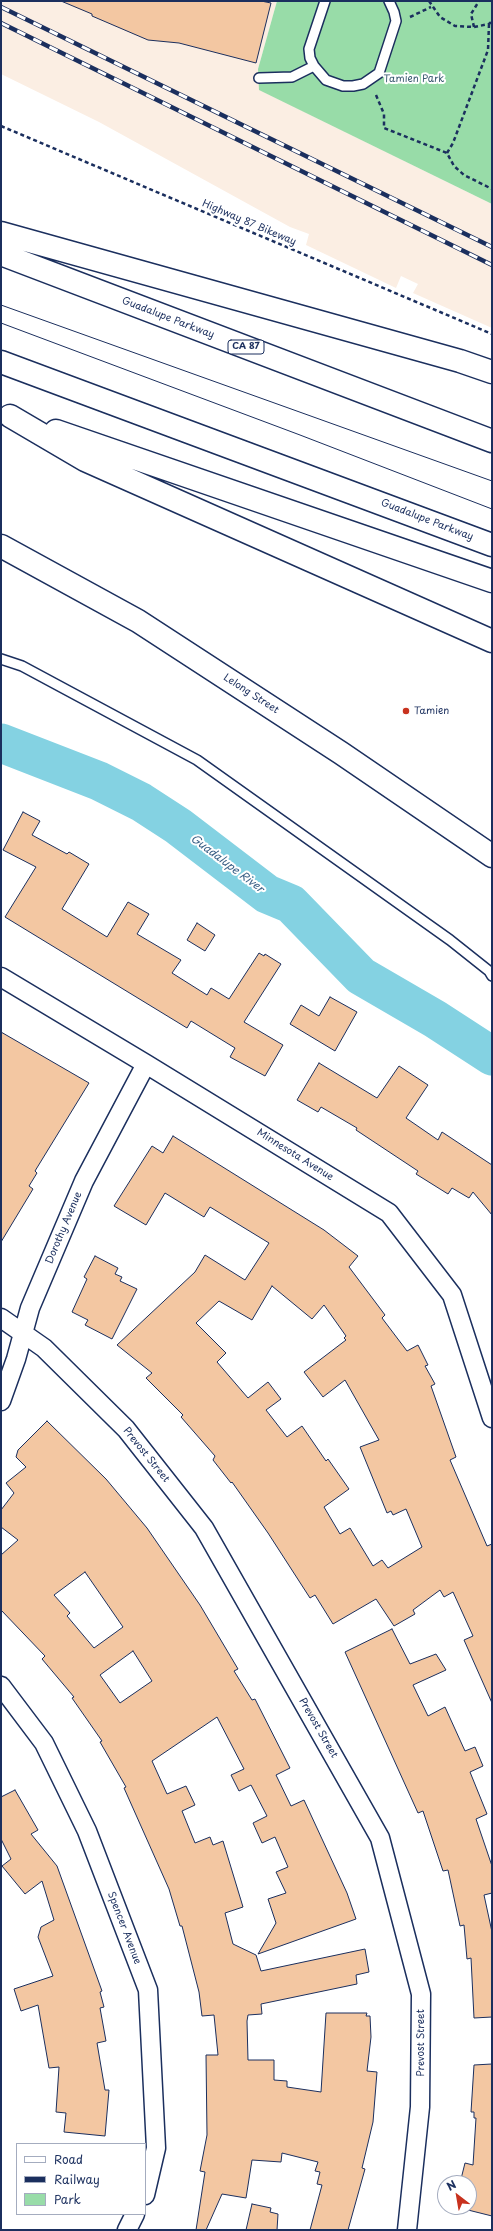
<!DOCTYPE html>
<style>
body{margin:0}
#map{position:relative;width:493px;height:2231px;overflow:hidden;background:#fff;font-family:"Playpen Sans",sans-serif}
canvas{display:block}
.frame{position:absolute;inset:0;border:2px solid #1b2f5e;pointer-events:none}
.legend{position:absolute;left:16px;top:2143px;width:130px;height:72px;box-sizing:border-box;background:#fff;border:1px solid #a4acbf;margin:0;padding:5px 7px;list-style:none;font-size:12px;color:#1b2f5e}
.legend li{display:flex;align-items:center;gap:8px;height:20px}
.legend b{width:20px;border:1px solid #a4acbf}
.north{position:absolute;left:437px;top:2175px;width:40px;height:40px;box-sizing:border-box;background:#fff;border:1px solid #a4acbf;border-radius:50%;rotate:329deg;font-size:11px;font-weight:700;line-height:16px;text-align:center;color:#1b2f5e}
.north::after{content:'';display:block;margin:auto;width:14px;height:18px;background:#c8321e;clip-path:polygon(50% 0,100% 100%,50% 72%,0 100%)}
</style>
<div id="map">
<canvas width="493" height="2231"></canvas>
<div class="frame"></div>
<ul class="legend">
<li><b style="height:5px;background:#fff"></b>Road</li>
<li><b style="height:5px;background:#1b2f5e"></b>Railway</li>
<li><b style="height:11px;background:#98dca8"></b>Park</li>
</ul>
<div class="north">N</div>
</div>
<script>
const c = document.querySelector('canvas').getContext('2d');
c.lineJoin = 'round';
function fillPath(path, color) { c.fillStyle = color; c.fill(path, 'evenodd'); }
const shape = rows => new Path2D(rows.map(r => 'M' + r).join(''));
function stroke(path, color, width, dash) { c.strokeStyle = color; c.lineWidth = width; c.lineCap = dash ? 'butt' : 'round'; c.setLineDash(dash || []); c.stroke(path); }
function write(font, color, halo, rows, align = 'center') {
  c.font = font + ' "Playpen Sans",sans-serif'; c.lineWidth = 4; c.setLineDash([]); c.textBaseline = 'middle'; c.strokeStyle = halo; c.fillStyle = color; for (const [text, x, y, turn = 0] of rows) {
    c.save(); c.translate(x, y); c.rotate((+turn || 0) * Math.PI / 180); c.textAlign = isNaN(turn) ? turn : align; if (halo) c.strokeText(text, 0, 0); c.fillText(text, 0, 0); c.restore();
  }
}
const built = shape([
 [1,1,277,1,258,69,260,90,492,204,492,328,413,293,418,284,401,276,396,288,306,245,309,234,290,227,99,122,1,74]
]);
const green = shape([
 [277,1,492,1,492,204,259,90,258,69]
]);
const river = shape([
 [1,743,99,781,141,802,178,826,267,894,291,904,361,976,435,1019,492,1056]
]);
const building = shape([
 [61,1,261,1,271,3,256,63,179,43,148,40,92,16,92,14,61,1],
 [23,812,40,821,32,835,67,854,69,852,89,864,62,909,107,937,128,902,149,914,137,934,181,960,172,973,207,995,211,988,229,999,259,953,264,956,265,954,281,964,244,1022,283,1045,265,1076,230,1057,235,1048,191,1021,187,1028,5,917,36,867,3,850,23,812],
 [197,923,215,935,205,951,187,940,197,923],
 [330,997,357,1012,335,1051,290,1024,301,1005,319,1016,330,997],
 [1,1032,89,1083,35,1171,37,1173,29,1186,33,1189,1,1242,1,1032],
 [319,1063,377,1098,399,1066,428,1085,406,1118,438,1140,442,1132,492,1165,492,1215,473,1192,469,1198,452,1188,448,1194,416,1174,418,1171,356,1130,357,1128,321,1107,318,1112,297,1100,319,1063],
 [173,1136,324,1230,358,1256,349,1267,385,1315,382,1318,407,1351,418,1345,428,1365,425,1366,435,1384,431,1386,456,1457,450,1460,487,1546,492,1544,492,1703,464,1640,473,1636,453,1592,444,1597,440,1590,413,1610,415,1614,394,1626,376,1599,333,1624,315,1595,310,1598,268,1533,232,1482,231,1483,213,1460,215,1456,181,1417,183,1415,146,1378,152,1373,117,1345,195,1272,205,1255,245,1280,269,1243,210,1207,204,1217,165,1193,146,1225,114,1206,152,1146,163,1153,173,1136],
 [272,1286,312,1319,324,1305,346,1336,344,1338,346,1340,304,1372,323,1397,345,1380,379,1440,360,1447,387,1513,391,1511,393,1515,406,1509,422,1547,388,1568,382,1560,373,1566,350,1528,340,1534,324,1507,349,1489,328,1459,326,1461,302,1426,287,1437,266,1410,281,1399,268,1382,248,1398,217,1362,226,1353,196,1323,219,1301,252,1320,272,1286],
 [95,1256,118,1268,115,1274,122,1277,120,1281,137,1289,112,1339,85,1325,88,1320,72,1312,87,1279,84,1277,95,1256],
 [47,1421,106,1479,147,1528,200,1605,238,1669,234,1671,252,1700,255,1699,290,1768,276,1775,291,1806,304,1800,347,1893,356,1919,258,1954,276,1923,268,1899,286,1893,276,1872,288,1867,275,1837,262,1843,253,1823,267,1816,251,1785,239,1791,231,1775,244,1769,217,1717,152,1761,167,1794,186,1786,195,1805,182,1811,195,1843,210,1837,213,1845,223,1841,243,1907,225,1913,233,1944,256,1955,261,1971,365,1949,369,1972,356,1975,357,1984,261,2004,262,2014,248,2015,247,2021,248,2060,274,2060,274,2080,287,2081,287,2087,321,2092,326,2013,367,2013,366,2016,370,2016,371,2037,367,2071,377,2072,373,2122,362,2168,365,2169,348,2230,310,2230,322,2185,317,2184,320,2172,315,2171,318,2162,282,2153,281,2162,252,2160,246,2198,222,2194,206,2230,196,2230,205,2172,200,2171,207,2135,206,2055,218,2055,214,2015,202,2016,199,1992,182,1926,180,1926,169,1889,124,1788,126,1787,100,1742,102,1741,72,1698,74,1697,42,1659,45,1656,1,1610,1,1555,18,1540,1,1527,1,1510,14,1493,6,1483,26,1467,16,1457,18,1450,47,1421],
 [85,1572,123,1627,94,1648,67,1616,70,1613,54,1595,85,1572],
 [133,1651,152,1681,120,1703,100,1675,133,1651],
 [392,1629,410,1664,436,1654,446,1670,413,1685,428,1716,445,1707,465,1751,475,1747,483,1766,470,1772,487,1814,476,1819,492,1866,492,1893,484,1895,492,1932,492,2017,474,2018,471,1958,467,1959,464,1925,460,1926,448,1870,443,1871,423,1811,418,1813,345,1652,392,1629],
 [15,1790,38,1830,31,1834,57,1866,102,1991,100,1992,104,2007,100,2008,106,2041,97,2043,105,2090,109,2090,105,2136,64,2132,66,2113,56,2112,59,2067,49,2068,38,2005,21,2011,14,1989,53,1976,38,1937,41,1927,54,1920,42,1881,25,1894,2,1866,11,1859,1,1839,1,1797,15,1790],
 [492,2064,492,2216,464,2209,464,2207,469,2207,469,2183,460,2183,465,2163,473,2165,476,2118,474,2118,474,2112,471,2112,474,2065,492,2064],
 [252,2204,271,2208,270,2212,278,2214,277,2230,246,2230,252,2204]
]);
const path = shape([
 [429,1,440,17,455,26,474,27,489,24,492,21],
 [410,17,431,7],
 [474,27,471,14,479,1],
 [376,95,384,114,384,128,447,153,454,166,464,175,492,189],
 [1,126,492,334],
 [447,153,453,143,488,50,489,24]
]);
const service = shape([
 [325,1,309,49,310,58,314,66,326,80,343,86,353,86,363,84,379,73,396,21,394,12,389,1],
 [259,78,292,77,314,66],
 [1,659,22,666,197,760,450,940,489,971,492,976]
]);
const minor = shape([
 [1,977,146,1064,389,1213,452,1295,492,1418],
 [1,1318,44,1348,126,1429,204,1528,380,1838,421,1994,420,2107,407,2230],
 [1,1401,16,1359,30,1308,84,1181,146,1064],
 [1,1686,44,1743,87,1831,148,1990,156,2148,145,2195],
 [127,2230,135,2214]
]);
const secondary = shape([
 [1,546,138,621,341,753,492,856]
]);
const motorway = shape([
 [1,233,460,361,492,372],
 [1,254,492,441],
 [1,362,492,545],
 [10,416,85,460,492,641],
 [56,431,492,581]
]);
const tram = shape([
 [1,305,492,481],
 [1,323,300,435,492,509]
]);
const rail = shape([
 [1,7,492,247],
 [1,23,492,265]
]);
const markers = [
 [406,711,4,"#c8321e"]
];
const shields = [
 [246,347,36]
];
const shieldNames = [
 ["CA 87",246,347]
];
const parkNames = [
 ["Tamien Park",414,79]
];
const streetNames = [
 ["Highway 87 Bikeway",249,223,23],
 ["Guadalupe Parkway",168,318,21],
 ["Guadalupe Parkway",427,520,21],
 ["Lelong Street",251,694,33],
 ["Minnesota Avenue",295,1155,32],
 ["Dorothy Avenue",64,1228,-67],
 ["Prevost Street",146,1455,51],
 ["Prevost Street",318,1728,60],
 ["Spencer Avenue",124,1928,69],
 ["Prevost Street",421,2043,-90]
];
const poiNames = [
 ["Tamien",414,711]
];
const waterNames = [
 ["Guadalupe River",227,864,37]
];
fillPath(built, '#fbeee3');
fillPath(green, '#98dca8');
stroke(river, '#84d2e2', 39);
fillPath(building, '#f3c7a2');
stroke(building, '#1b2f5e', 1);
stroke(service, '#1b2f5e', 12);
stroke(minor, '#1b2f5e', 21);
stroke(secondary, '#1b2f5e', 25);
stroke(motorway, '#1b2f5e', 25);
stroke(path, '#1b2f5e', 2.5, [4, 3]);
stroke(service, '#fff', 9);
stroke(minor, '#fff', 18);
stroke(secondary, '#fff', 22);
stroke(motorway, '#fff', 22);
stroke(tram, '#1b2f5e', 1);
stroke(rail, '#1b2f5e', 4.5);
stroke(rail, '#fff', 3, [9]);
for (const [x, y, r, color] of markers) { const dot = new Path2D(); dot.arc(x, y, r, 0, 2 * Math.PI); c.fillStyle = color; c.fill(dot); stroke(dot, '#fff', 1.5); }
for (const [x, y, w] of shields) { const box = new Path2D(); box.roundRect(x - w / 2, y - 7, w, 14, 3); c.fillStyle = '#fff'; c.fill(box); stroke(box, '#1b2f5e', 1); }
write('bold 9px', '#1b2f5e', null, shieldNames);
write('10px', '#3a5a70', '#fff', parkNames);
write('10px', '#1b2f5e', '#fff', streetNames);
write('10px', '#1b2f5e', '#fff', poiNames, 'left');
write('italic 11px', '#3a6086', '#fff', waterNames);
</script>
